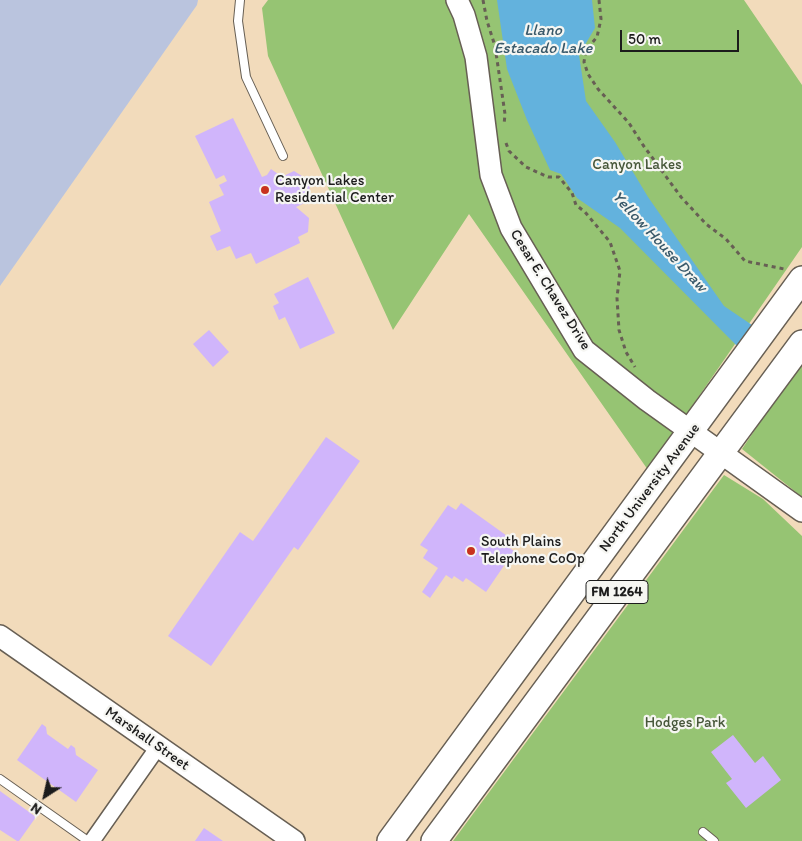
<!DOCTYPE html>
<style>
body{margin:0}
#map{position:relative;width:802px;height:841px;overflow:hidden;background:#f2dbbb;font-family:Itim,sans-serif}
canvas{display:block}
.north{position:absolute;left:20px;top:771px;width:50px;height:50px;-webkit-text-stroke:4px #f6f6f2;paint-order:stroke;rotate:215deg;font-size:14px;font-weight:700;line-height:20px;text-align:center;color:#1c1c1c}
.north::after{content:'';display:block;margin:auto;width:18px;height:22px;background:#1c1c1c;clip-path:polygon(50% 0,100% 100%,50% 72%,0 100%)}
.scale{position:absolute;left:620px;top:30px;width:119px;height:22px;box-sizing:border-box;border:2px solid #1c1c1c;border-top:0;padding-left:6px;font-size:15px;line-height:18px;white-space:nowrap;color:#1c1c1c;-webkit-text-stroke:4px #f6f6f2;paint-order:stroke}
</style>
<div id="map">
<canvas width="802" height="841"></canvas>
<div class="north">N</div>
<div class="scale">50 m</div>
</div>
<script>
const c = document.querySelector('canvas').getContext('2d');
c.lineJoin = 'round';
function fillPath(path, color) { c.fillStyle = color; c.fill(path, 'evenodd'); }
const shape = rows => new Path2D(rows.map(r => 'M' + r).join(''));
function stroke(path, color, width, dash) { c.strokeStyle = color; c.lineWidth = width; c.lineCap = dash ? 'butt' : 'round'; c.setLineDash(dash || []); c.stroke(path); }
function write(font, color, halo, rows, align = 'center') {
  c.font = font + ' Itim,sans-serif'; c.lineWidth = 4.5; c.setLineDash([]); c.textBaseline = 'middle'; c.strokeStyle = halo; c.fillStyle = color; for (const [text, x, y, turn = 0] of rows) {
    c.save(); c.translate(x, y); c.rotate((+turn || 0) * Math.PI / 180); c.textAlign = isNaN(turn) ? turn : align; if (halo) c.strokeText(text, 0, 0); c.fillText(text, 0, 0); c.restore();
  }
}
const industrial = shape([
 [0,0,198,0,197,5,0,286]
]);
const green = shape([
 [268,0,744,0,802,85,802,247,648,470,469,214,393,330,268,56,262,8],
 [802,360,802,497,742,449],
 [724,475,763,499,802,536,802,841,453,841]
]);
const water = shape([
 [497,0,592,0,595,28,579,55,586,101,615,142,648,197,724,306,752,325,737,346,620,228,577,198,561,174,550,170,527,120,507,69]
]);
const building = shape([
 [233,118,262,177,267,175,271,169,278,174,275,180,294,171,310,181,309,201,296,207,309,218,308,232,298,237,300,243,256,264,251,253,236,259,230,246,217,251,210,236,221,231,209,202,224,195,219,185,227,181,224,175,216,179,195,136],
 [308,277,335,333,300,349,285,317,279,320,273,306,279,303,274,294],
 [209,330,229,352,213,367,193,344],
 [326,437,360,461,298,550,294,547,211,666,168,636,240,532,253,541],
 [461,503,510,538,505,545,514,551,486,592,466,578,463,582,454,576,452,579,446,575,430,598,422,592,438,568,423,558,428,550,420,545,448,505,456,510],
 [42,724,46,727,47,734,68,749,71,745,75,748,76,755,98,770,76,802,17,760],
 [733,735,755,763,763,756,781,780,746,808,726,783,732,779,711,752],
 [0,791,36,817,19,841,17,841,0,830],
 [204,828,223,841,195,841]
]);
const path = shape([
 [483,0,487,21,495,46,505,114,504,125],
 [599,0,601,19,597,37,586,50,584,62,588,74,598,89,629,123,643,145,681,197,706,224,726,239,745,261,784,269],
 [506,143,509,151,526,167,548,177,559,177,572,193,576,205,585,212,610,242,620,271,617,298,619,330,626,352,635,367]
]);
const lane = shape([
 [240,0,238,21,246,77,283,156],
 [0,779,88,841],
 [703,832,714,841]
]);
const street = shape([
 [92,841,158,747]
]);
const secondary = shape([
 [457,0,464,15,476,57,491,175,511,228,584,350,647,400,802,511],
 [0,636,294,841]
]);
const primary = shape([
 [390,841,802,279],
 [434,841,802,343]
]);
const markers = [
 [265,190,5,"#c8321e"],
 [471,551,5,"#c8321e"]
];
const shields = [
 [617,592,62]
];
const shieldNames = [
 ["FM 1264",617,592]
];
const parkNames = [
 ["Canyon Lakes",637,165],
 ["Hodges Park",685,723]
];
const poiNames = [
 ["Canyon Lakes",275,181],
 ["Residential Center",275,198],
 ["South Plains",481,542],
 ["Telephone CoOp",481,559]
];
const streetNames = [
 ["Cesar E. Chavez Drive",550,290,58],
 ["North University Avenue",650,488,-53],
 ["Marshall Street",147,739,35]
];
const waterNames = [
 ["Llano",543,31],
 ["Estacado Lake",543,49],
 ["Yellow House Draw",659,242,47]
];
fillPath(industrial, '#bac4de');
fillPath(green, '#96c473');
fillPath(water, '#63b2dd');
fillPath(building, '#d0b5fb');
stroke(lane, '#675f54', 10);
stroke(street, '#675f54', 18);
stroke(secondary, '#675f54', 24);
stroke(primary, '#675f54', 28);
stroke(path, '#675f54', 3, [4, 4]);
stroke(lane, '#fff', 8);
stroke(street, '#fff', 15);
stroke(secondary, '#fff', 21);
stroke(primary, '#fff', 25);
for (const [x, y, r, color] of markers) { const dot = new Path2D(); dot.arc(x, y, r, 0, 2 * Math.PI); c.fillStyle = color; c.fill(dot); stroke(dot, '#f6f6f2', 2); }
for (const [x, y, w] of shields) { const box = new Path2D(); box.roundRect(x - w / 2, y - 11.5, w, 23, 4); c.fillStyle = '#f6f6f2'; c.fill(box); stroke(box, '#1c1c1c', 1); }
write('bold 14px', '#1c1c1c', null, shieldNames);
write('15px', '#47573a', '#f6f6f2', parkNames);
write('15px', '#1c1c1c', '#f6f6f2', poiNames, 'left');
write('15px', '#1c1c1c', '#f6f6f2', streetNames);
write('italic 16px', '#385869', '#f6f6f2', waterNames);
</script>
